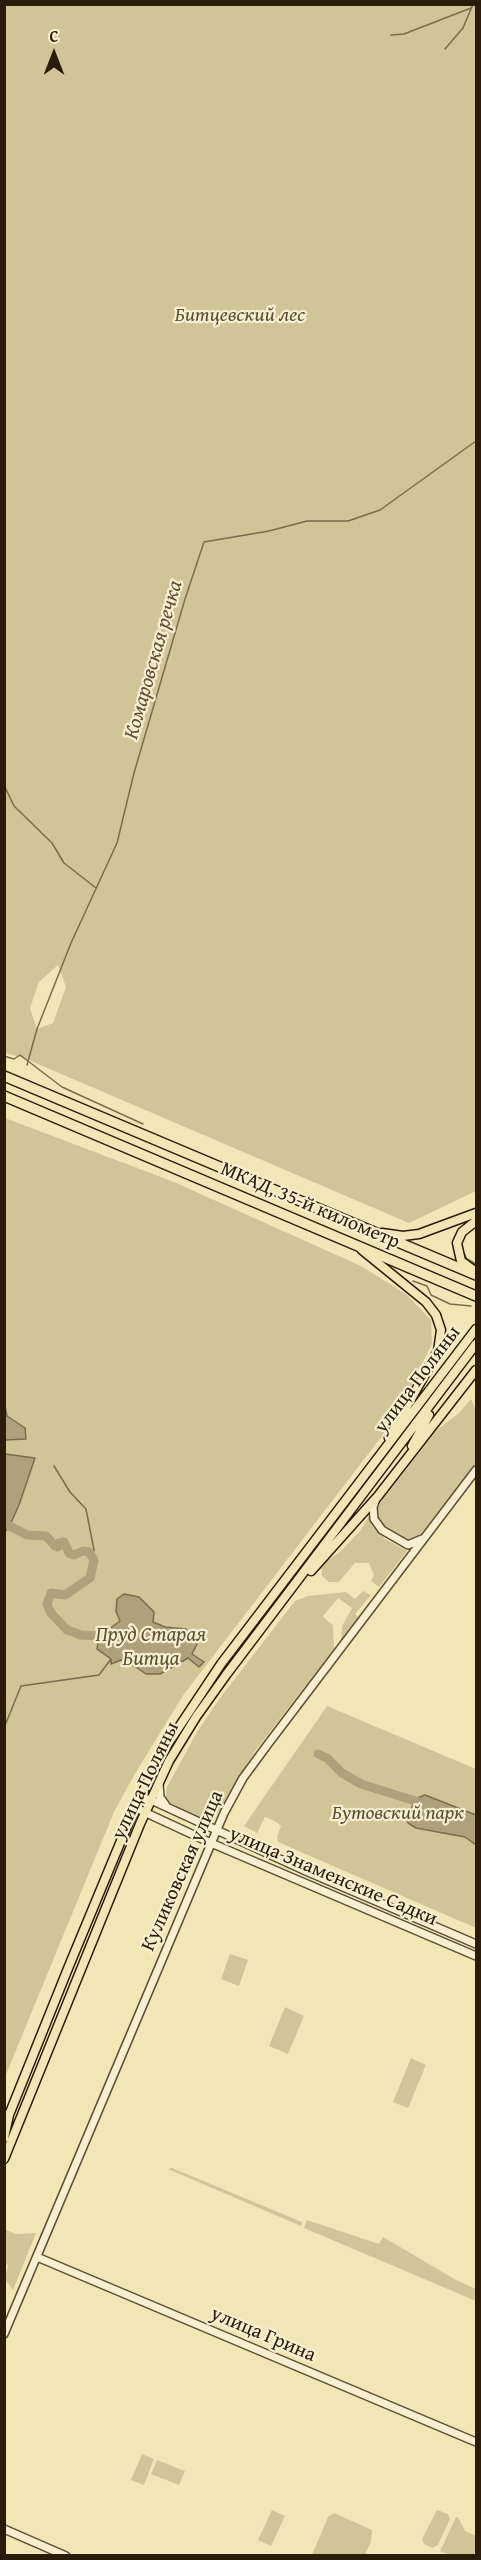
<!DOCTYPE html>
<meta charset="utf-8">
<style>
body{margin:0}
#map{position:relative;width:481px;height:2560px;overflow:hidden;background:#f3e6b6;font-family:"Gentium Book Plus",serif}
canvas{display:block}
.frame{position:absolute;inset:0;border:6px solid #2a1c08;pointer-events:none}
.north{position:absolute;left:24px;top:24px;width:60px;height:60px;-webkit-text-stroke:4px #f7efd0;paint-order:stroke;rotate:0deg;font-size:16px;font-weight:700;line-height:24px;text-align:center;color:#2a1c08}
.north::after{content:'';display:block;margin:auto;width:21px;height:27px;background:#2a1c08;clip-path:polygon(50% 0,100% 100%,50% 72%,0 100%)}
</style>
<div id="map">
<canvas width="481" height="2560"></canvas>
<div class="frame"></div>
<div class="north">С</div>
</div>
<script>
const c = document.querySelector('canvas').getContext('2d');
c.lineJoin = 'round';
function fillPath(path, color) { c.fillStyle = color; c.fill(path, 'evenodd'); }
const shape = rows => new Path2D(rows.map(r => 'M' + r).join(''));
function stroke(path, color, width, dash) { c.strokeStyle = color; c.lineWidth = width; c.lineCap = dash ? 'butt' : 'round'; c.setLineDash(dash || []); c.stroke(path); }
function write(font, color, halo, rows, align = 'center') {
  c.font = font + ' "Gentium Book Plus",serif'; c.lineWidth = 4.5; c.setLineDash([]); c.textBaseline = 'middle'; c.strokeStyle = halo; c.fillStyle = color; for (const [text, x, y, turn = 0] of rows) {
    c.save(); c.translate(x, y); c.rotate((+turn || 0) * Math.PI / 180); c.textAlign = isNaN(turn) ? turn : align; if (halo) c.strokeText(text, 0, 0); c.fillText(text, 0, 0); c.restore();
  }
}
const green = shape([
 [5,4,476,5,476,1191,409,1223,24,1058,5,1053],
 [58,965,66,987,53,1023,37,1029,30,1008,39,982],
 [5,1118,174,1182,361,1266,406,1294,431,1320,432,1344,411,1386,382,1436,184,1694,133,1777,114,1812,5,2077,4,1532,10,1525,19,1505,35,1458,5,1454,5,1440,16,1440,27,1432,7,1416,5,1406],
 [471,1399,476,1410,476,1463,416,1540,411,1543,393,1534,378,1520,378,1506,437,1430,459,1413],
 [369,1516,371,1525,385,1539,407,1551,379,1587,371,1581,374,1575,369,1563,355,1563,339,1582,329,1582,322,1576,321,1565,341,1551,360,1531],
 [363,1591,371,1595,355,1614,358,1617,341,1640,342,1626,352,1608,338,1598,324,1615,323,1617,333,1625,334,1649,255,1751,215,1817,213,1819,200,1819,171,1806,166,1798,167,1787,197,1732,220,1698,295,1601,308,1596,346,1592,355,1599],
 [327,1706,476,1769,476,1928,278,1842,277,1837,281,1826,275,1821,265,1817,257,1833,244,1826],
 [230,1954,248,1960,239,1986,221,1979],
 [285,2007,304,2016,288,2054,269,2046],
 [411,2058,426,2065,408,2108,393,2102],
 [172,2168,302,2222,301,2226,168,2169],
 [307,2220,379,2244,383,2237,390,2241,456,2280,476,2289,476,2301,304,2228],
 [4,2229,16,2234,36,2233,13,2290,5,2279,8,2265,5,2264],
 [142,2454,154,2459,144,2485,131,2480],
 [157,2460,185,2471,179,2485,151,2474],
 [272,2510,285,2516,271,2546,258,2540],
 [437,2510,448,2514,450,2519,438,2545,432,2548,424,2544,422,2539],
 [334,2513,372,2530,371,2541,365,2555,312,2555,328,2517],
 [456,2517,458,2517,465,2531,476,2536,476,2555,450,2555,440,2551]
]);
const water = shape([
 [5,1406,7,1416,25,1428,26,1439,5,1440,5,1406],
 [5,1454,35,1458,19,1505,10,1525,5,1532,5,1454],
 [124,1594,139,1597,154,1612,153,1622,165,1627,186,1629,189,1635,199,1640,192,1654,204,1662,199,1667,188,1658,160,1674,146,1674,124,1659,111,1664,111,1659,97,1649,99,1636,120,1621,116,1611,117,1599,124,1594],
 [425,1795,476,1815,476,1845,465,1837,416,1828,408,1823,407,1819,415,1799,425,1795]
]);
const stream = shape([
 [391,35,404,34,471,8],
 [445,49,463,28,473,4],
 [4,785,14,806,52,843,64,863,96,888],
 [4,1056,14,1059,20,1055,62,1087,143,1124],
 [27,1065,37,1029,71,943,117,843,134,773,185,599,204,542,269,531,307,521,348,521,380,510,476,441],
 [4,1125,5,1119],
 [464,1253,467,1259,476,1264],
 [413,1281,427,1286,431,1295,450,1304,471,1306],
 [54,1466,70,1492,86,1509,94,1550,92,1555],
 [4,1728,21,1686,99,1675,111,1659]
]);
const river = shape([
 [4,1523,27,1535,46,1536,55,1546,58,1547,59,1543,64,1542,69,1553,74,1555,83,1551,89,1552,94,1560,90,1578,65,1595,51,1593,47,1604,51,1613,67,1630,81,1635,99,1636,111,1640],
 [318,1754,327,1758,342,1773,361,1784,425,1804]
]);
const minor = shape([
 [376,1499,373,1507,374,1519,382,1530,408,1545,422,1539],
 [159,1784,160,1797,167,1807],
 [476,1944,308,1872,149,1799,138,1801,138,1808,142,1811,211,1843,476,1956],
 [37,2257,476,2442],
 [4,2334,224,1813,243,1778,268,1744,476,1470],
 [4,2529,66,2556]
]);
const major = shape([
 [476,1221,462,1232,457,1243,461,1261,476,1272],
 [382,1233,403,1236,419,1234,476,1213],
 [362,1250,426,1302,436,1315,441,1330,438,1351,389,1438],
 [412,1446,429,1415],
 [311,1571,378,1496,476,1370],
 [4,2138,9,2115,69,1966,130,1819,161,1754,221,1664,476,1329],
 [4,2159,140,1824,169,1761,196,1717,226,1675,476,1344]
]);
const highway = shape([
 [4,1076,476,1275],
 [4,1096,476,1296]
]);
const parkNames = [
 ["Битцевский лес",240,316],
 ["Бутовский парк",398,1814]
];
const streetNames = [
 ["МКАД, 35-й километр",310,1206,23],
 ["улица Поляны",418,1380,-53],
 ["улица Поляны",146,1781,-64],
 ["Куликовская улица",183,1871,-66],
 ["улица Знаменские Садки",333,1877,23],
 ["улица Грина",263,2335,23]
];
const waterNames = [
 ["Комаровская речка",154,660,-74],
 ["Пруд Старая",151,1636],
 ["Битца",151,1660]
];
fillPath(green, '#d1c498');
fillPath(water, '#afa17b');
stroke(water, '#7a6c4d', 1.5);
stroke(stream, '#7a6c4d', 1.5);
stroke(river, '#afa17b', 9);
stroke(minor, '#5c4e34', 10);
stroke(major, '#2a1c08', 11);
stroke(highway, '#2a1c08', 12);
stroke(minor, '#f7efd0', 7);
stroke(major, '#f3e6b6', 8);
stroke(highway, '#f3e6b6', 9);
write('italic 20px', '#5c4e33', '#f7efd0', parkNames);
write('20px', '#2a1c08', '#f7efd0', streetNames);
write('italic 21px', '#5f5136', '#f7efd0', waterNames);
</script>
